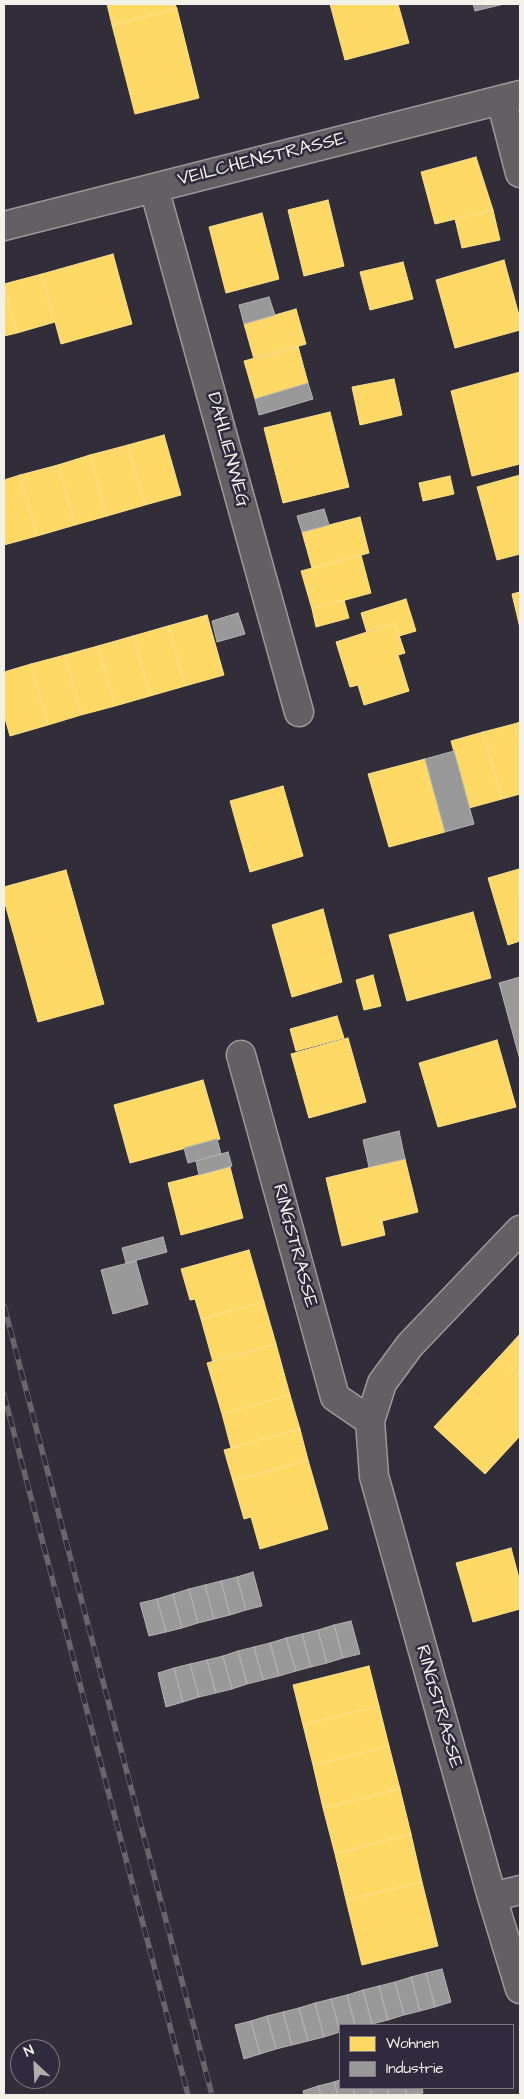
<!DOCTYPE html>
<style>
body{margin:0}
#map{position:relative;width:524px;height:2099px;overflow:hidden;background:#312e39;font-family:"Architects Daughter",sans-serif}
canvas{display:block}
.frame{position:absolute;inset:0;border:5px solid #f4f1e8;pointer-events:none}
.legend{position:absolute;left:339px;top:2024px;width:175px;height:65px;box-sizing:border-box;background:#2f2a3d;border:1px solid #7e7a81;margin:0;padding:6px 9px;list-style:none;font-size:15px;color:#f4f1e8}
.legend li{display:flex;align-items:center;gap:10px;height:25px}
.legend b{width:25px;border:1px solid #7e7a81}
.north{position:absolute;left:10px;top:2039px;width:50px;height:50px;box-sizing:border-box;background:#2f2a3d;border:1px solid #7e7a81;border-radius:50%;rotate:335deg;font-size:14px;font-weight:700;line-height:20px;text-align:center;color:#f4f1e8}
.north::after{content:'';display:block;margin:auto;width:18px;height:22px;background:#b0adab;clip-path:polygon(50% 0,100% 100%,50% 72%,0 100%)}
</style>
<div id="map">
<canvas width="524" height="2099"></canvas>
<div class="frame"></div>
<ul class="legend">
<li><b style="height:14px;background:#ffd966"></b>Wohnen</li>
<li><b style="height:14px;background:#999"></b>Industrie</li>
</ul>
<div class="north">N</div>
</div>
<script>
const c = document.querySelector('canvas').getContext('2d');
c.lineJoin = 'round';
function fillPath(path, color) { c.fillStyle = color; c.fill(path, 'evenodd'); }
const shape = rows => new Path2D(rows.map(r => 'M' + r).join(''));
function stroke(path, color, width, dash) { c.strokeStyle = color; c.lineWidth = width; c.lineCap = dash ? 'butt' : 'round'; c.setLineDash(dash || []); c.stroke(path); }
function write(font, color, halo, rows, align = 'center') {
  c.font = font + ' "Architects Daughter",sans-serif'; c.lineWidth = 5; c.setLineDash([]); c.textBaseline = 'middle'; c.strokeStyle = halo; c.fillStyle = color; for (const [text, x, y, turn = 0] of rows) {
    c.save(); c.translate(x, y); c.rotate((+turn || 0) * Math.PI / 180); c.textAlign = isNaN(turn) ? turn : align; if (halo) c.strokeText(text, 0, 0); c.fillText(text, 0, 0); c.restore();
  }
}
const homes = shape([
 [107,4,175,4,177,9,112,25,107,4],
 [330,4,398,4,409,43,345,60,330,4],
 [177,9,199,98,135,114,112,25,177,9],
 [476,157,493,210,435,224,421,172,476,157],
 [328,200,344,266,304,276,288,210,328,200],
 [493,210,500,240,462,248,455,219,493,210],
 [262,213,279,279,226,293,209,227,262,213],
 [113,254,132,324,61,344,42,274,113,254],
 [504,260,520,319,520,330,455,348,436,280,504,260],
 [403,262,413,299,370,310,360,272,403,262],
 [42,274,55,322,17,333,4,284,42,274],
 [4,284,17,333,4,336,4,284],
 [296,309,306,344,254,359,244,324,296,309],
 [298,346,308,383,255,399,244,361,298,346],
 [520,372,520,464,472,476,451,391,520,372],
 [394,379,402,415,360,425,352,387,394,379],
 [330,412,349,487,283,503,264,428,330,412],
 [164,435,181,495,145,505,128,445,164,435],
 [128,445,145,505,107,516,90,455,128,445],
 [90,455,107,516,75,525,58,465,90,455],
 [58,465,75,525,37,536,20,475,58,465],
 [20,475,37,536,4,545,4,480,20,475],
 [520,475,520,554,497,560,477,487,520,475],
 [450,476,454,494,423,501,419,483,450,476],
 [360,517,369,553,312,568,302,532,360,517],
 [361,555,371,593,312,609,301,571,361,555],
 [520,592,520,628,512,594,520,592],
 [406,599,416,631,399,636,395,623,367,633,361,613,406,599],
 [344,600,349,618,316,627,312,609,344,600],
 [207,615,224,675,185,686,168,626,207,615],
 [395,623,405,653,398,655,409,691,364,705,358,685,350,687,336,642,395,623],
 [168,626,185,686,150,696,133,636,168,626],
 [133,636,150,696,115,706,98,646,133,636],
 [98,646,115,706,81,715,65,655,98,646],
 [65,655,81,715,48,725,31,664,65,655],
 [31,664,48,725,10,736,4,715,4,672,31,664],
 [520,722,520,745,514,724,520,722],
 [514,724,520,745,520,794,502,799,483,732,514,724],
 [483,732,502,799,469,808,451,741,483,732],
 [425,759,445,832,389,847,368,774,425,759],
 [283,786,303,856,250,872,230,801,283,786],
 [519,869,520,941,508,945,488,878,519,869],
 [66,870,104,1004,38,1022,4,900,4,887,66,870],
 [323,909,342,982,292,997,272,925,323,909],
 [473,912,491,978,407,1001,389,935,473,912],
 [373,975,381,1006,364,1010,356,980,373,975],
 [337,1016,344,1038,296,1051,290,1029,337,1016],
 [348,1038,366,1102,309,1118,291,1054,348,1038],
 [497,1040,516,1107,438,1127,419,1063,497,1040],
 [203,1080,220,1139,130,1163,114,1105,203,1080],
 [405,1159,418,1212,382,1221,385,1235,342,1246,326,1178,405,1159],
 [230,1167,243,1218,181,1235,168,1183,230,1167],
 [249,1250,264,1302,201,1319,195,1299,190,1300,181,1269,249,1250],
 [264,1302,276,1344,213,1362,201,1319,264,1302],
 [520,1334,520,1377,499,1357,520,1334],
 [276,1344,290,1395,222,1414,207,1363,276,1344],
 [499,1357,520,1377,520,1436,485,1474,434,1427,499,1357],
 [290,1395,300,1429,231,1448,222,1414,290,1395],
 [300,1429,308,1460,233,1481,224,1450,300,1429],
 [308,1460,328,1529,260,1549,251,1517,244,1519,233,1481,308,1460],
 [511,1548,520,1582,520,1609,473,1622,456,1563,511,1548],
 [369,1666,379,1706,303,1725,293,1685,369,1666],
 [379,1706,389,1746,313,1765,303,1725,379,1706],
 [389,1746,400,1789,323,1808,313,1765,389,1746],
 [400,1789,411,1834,335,1854,323,1808,400,1789],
 [411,1834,422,1882,346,1900,335,1854,411,1834],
 [422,1882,438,1946,362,1965,346,1900,422,1882]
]);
const industry = shape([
 [473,4,504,4,475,11,473,4],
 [269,297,275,315,244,324,239,305,269,297],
 [308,383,313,399,259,415,255,399,308,383],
 [324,509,329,525,302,532,297,516,324,509],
 [238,613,245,634,217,642,212,621,238,613],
 [454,751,474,824,445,832,425,759,454,751],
 [520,977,520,1060,499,983,520,977],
 [399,1131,405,1159,369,1167,363,1140,399,1131],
 [217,1139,221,1154,188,1163,184,1148,217,1139],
 [228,1152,232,1166,199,1175,196,1161,228,1152],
 [163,1237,167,1252,126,1263,122,1248,163,1237],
 [136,1261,148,1304,113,1314,101,1270,136,1261],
 [253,1572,262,1606,246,1610,237,1577,253,1572],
 [237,1577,246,1610,230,1615,221,1581,237,1577],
 [221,1581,230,1615,214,1619,205,1585,221,1581],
 [205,1585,214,1619,198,1623,189,1589,205,1585],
 [189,1589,198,1623,182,1628,173,1594,189,1589],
 [173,1594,182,1628,166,1632,157,1599,173,1594],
 [157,1599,166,1632,149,1636,140,1603,157,1599],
 [351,1621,360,1654,343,1658,334,1625,351,1621],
 [334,1625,343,1658,327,1663,318,1630,334,1625],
 [318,1630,327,1663,311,1667,302,1634,318,1630],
 [302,1634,311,1667,296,1671,286,1638,302,1634],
 [286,1638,296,1671,279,1676,270,1643,286,1638],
 [270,1643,279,1676,263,1680,254,1647,270,1643],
 [254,1647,263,1680,247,1684,238,1651,254,1647],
 [238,1651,247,1684,232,1689,223,1656,238,1651],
 [223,1656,232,1689,216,1693,207,1660,223,1656],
 [207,1660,216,1693,199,1697,190,1664,207,1660],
 [190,1664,199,1697,183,1702,174,1668,190,1664],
 [174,1668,183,1702,166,1707,158,1673,174,1668],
 [442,1969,451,2002,435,2007,426,1973,442,1969],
 [426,1973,435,2007,420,2011,411,1977,426,1973],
 [411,1977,420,2011,404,2015,395,1982,411,1977],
 [395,1982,404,2015,388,2020,379,1986,395,1982],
 [379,1986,388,2020,372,2024,363,1990,379,1986],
 [363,1990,372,2024,355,2025,347,1995,363,1990],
 [347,1995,355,2025,340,2025,340,2032,331,1999,347,1995],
 [331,1999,340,2032,324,2037,315,2003,331,1999],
 [315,2003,324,2037,308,2041,299,2008,315,2003],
 [299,2008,308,2041,292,2045,283,2012,299,2008],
 [283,2012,292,2045,276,2049,267,2016,283,2012],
 [267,2016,276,2049,260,2054,251,2021,267,2016],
 [251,2021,260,2054,244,2059,235,2025,251,2021],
 [340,2080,340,2088,353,2088,355,2095,338,2095,334,2082,340,2080],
 [334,2082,338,2095,321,2095,318,2086,334,2082],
 [318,2086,321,2095,304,2095,303,2091,318,2086],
 [353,2088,370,2088,372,2095,355,2095,353,2088],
 [370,2088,387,2088,389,2095,372,2095,370,2088],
 [387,2088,405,2088,407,2095,389,2095,387,2088],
 [405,2088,422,2088,423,2093,407,2095,405,2088]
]);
const minor = shape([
 [501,100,520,173],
 [154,188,299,712],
 [4,226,520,95],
 [241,1055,335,1397,370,1421],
 [520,1230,410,1345,382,1383,370,1421,374,1476,492,1897,520,1989],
 [492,1897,520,1890]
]);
const rail = shape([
 [4,1306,212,2095],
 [4,1395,188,2095]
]);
const streetNames = [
 ["VEILCHENSTRASSE",262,160,-14],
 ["DAHLIENWEG",227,450,75],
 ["RINGSTRASSE",294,1246,75],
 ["RINGSTRASSE",438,1707,74]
];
fillPath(homes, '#ffd966');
stroke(homes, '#fce08d', 1);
fillPath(industry, '#999');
stroke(industry, '#b4b3b1', 1);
stroke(minor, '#9a989b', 31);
stroke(minor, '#626063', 28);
stroke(rail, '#68666b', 5.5);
stroke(rail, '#2f2a3d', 4, [11]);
write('19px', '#f4f1e8', '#2f2a3d', streetNames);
</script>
